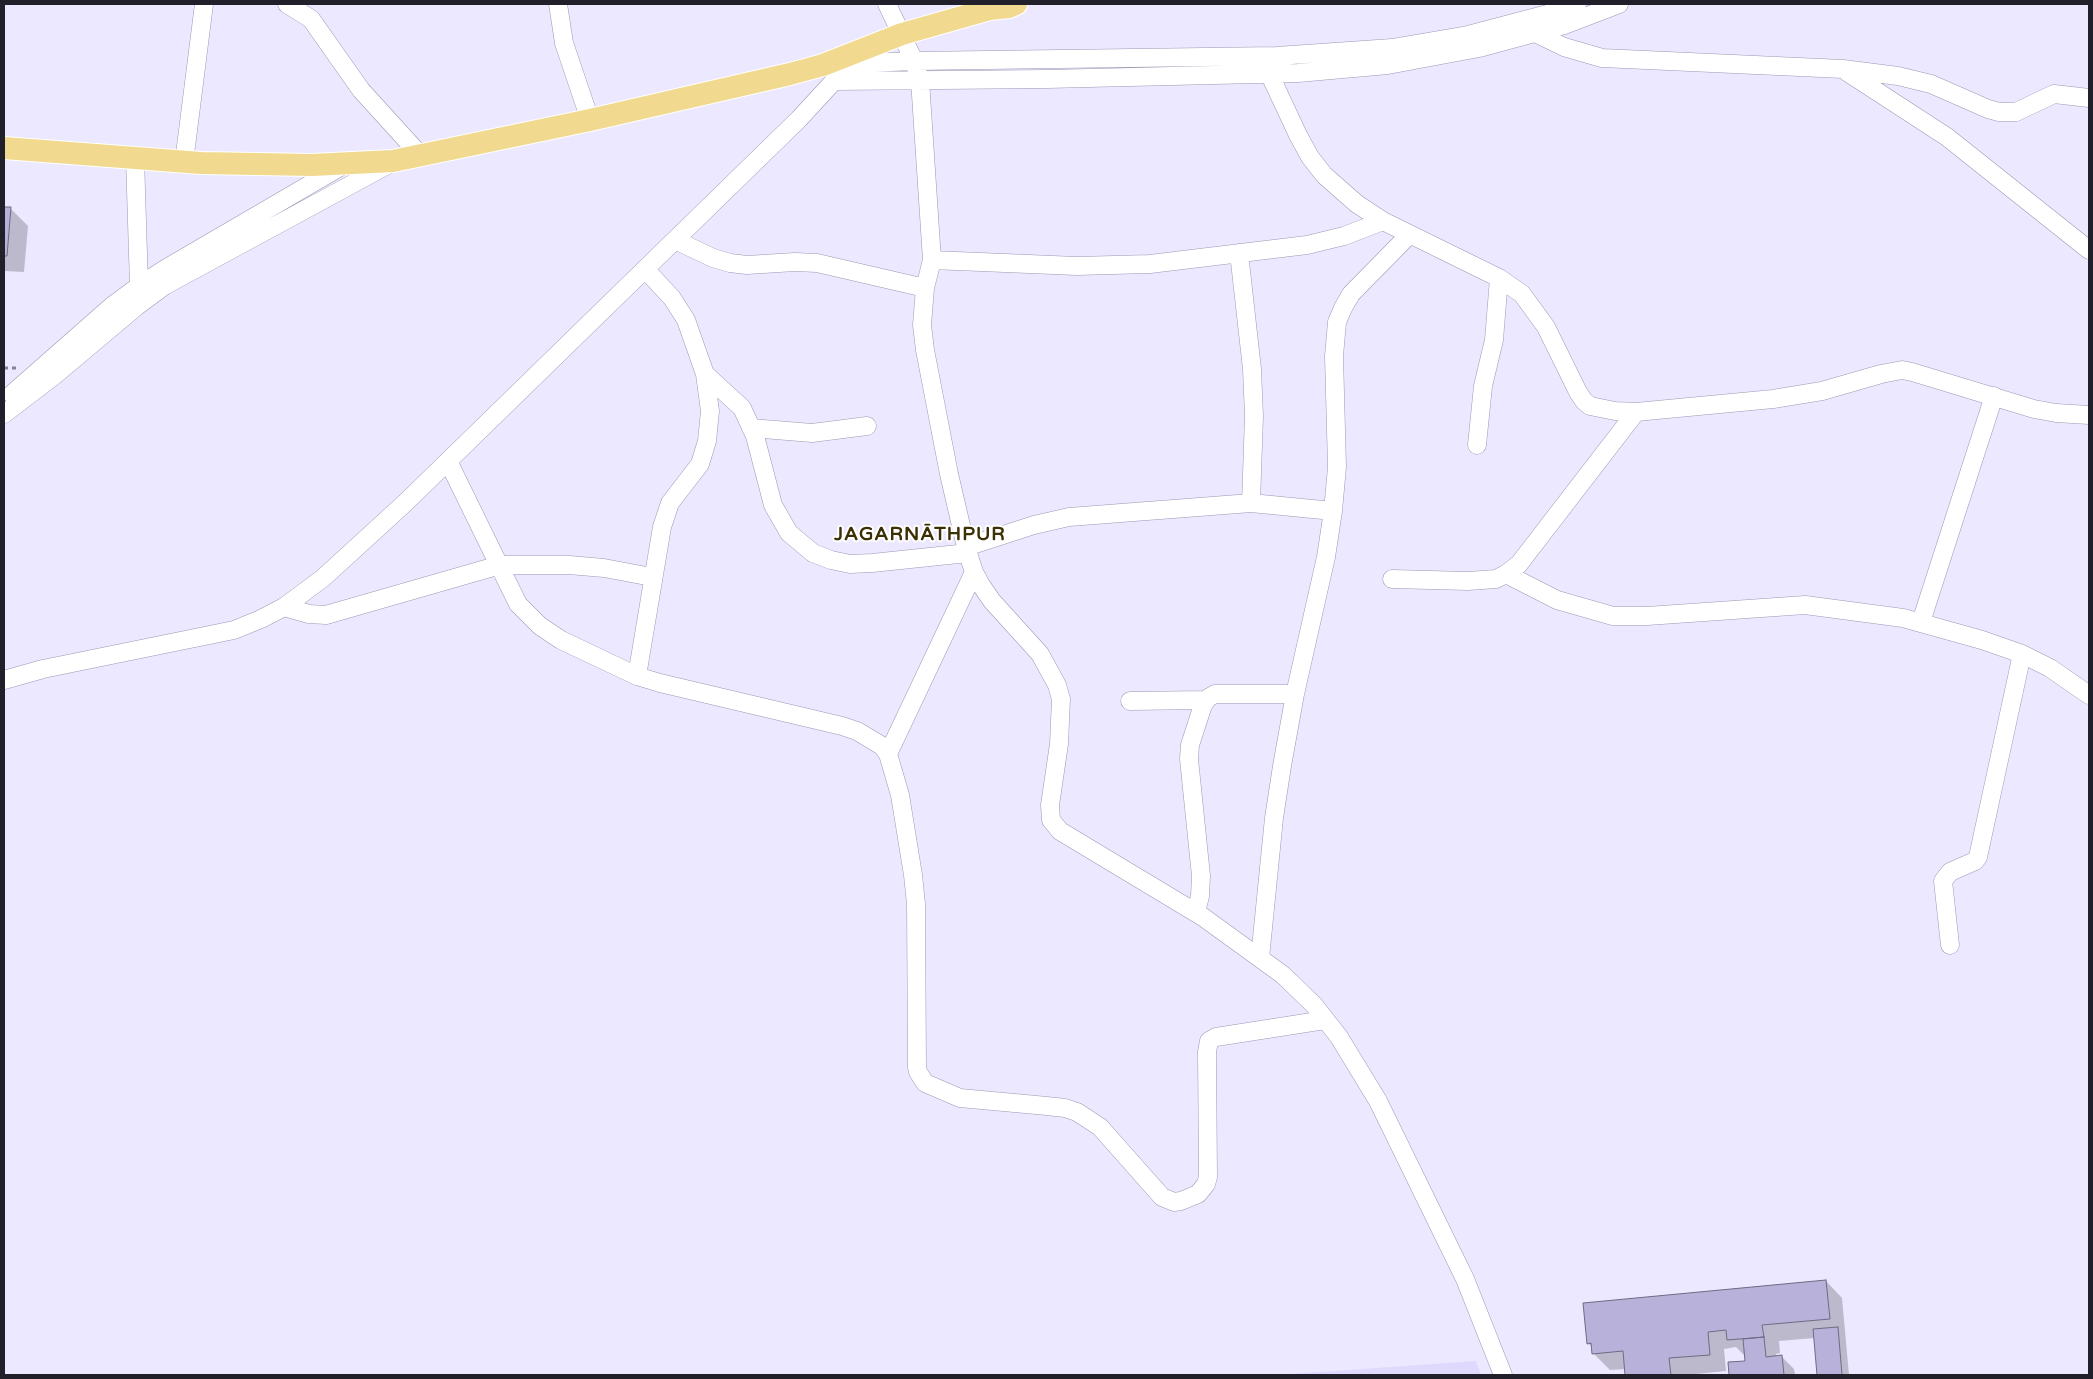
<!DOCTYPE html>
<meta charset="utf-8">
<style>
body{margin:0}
#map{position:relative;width:2093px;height:1379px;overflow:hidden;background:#ebe8ff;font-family:"Varela Round",sans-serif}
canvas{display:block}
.frame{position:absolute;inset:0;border:5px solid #211f29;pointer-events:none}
</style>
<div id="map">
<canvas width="2093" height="1379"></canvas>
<div class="frame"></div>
</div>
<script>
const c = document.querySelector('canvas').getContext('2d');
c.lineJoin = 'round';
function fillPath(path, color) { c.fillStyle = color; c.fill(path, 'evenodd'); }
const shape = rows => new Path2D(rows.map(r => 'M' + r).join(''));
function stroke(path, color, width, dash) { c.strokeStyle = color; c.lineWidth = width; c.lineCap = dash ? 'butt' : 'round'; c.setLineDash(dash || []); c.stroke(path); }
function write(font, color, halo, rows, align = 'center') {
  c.font = font + ' "Varela Round",sans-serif'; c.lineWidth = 4; c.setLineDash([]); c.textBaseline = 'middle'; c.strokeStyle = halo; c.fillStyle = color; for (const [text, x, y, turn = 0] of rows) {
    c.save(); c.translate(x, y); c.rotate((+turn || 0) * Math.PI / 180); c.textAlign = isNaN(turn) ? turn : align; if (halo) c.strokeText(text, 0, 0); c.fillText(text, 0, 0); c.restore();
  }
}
const built = shape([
 [1476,1361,1481,1375,1277,1375]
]);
const shadow = shape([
 [4,208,11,209,28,226,24,272,4,271],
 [1826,1281,1842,1298,1849,1375,1818,1375,1815,1338,1779,1341,1780,1353,1776,1354,1776,1357,1781,1356,1794,1369,1795,1375,1730,1375,1729,1363,1746,1362,1746,1357,1736,1347,1724,1349,1726,1371,1686,1375,1627,1375,1626,1369,1610,1370,1593,1353,1592,1347,1588,1343]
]);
const building = shape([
 [4,207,11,207,7,256,4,256,4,207],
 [1826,1280,1830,1319,1762,1325,1764,1337,1727,1340,1726,1330,1708,1332,1710,1355,1669,1358,1671,1375,1625,1375,1623,1351,1592,1354,1591,1343,1587,1344,1583,1303,1826,1280],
 [1838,1327,1842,1375,1817,1375,1813,1329,1838,1327],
 [1764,1337,1766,1357,1782,1355,1784,1375,1729,1375,1728,1362,1745,1361,1743,1339,1764,1337]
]);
const path = shape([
 [4,368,16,368]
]);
const minor = shape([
 [287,4,311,19,361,90,421,156],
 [558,4,564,43,590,120],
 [887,4,914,61,920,80,932,260,925,288,922,325,925,350,949,474,966,547,974,572,981,585,992,601,1040,654,1057,685,1061,699,1059,744,1050,805,1051,820,1060,831,1203,917,1283,975,1314,1005,1339,1037,1378,1101,1465,1279,1503,1375],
 [1535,33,1564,47,1602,58,1843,69,1898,76,1931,84,1988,109,1999,112,2016,112,2054,94,2089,98],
 [842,64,914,61,1277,56,1392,48,1468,35,1559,11,1577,4],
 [1847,72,1947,137,2089,250],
 [1269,73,1298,135,1310,157,1324,175,1357,204,1383,221,1499,278,1522,294,1546,327,1578,392,1584,401,1590,406,1615,411,1636,412,1773,399,1822,391,1881,374,1902,370,1912,372,2034,409,2056,413,2089,415],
 [834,81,1047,79,1298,73,1388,65,1479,48,1564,25,1619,4],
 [135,158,139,286],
 [184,162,204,4],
 [675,240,713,258,730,263,747,265,795,262,817,263,925,288],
 [1239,253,1252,369,1254,416,1251,503],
 [932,260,1077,266,1150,264,1307,245,1344,236,1383,221],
 [705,374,742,408,755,436,773,505,789,533,813,553,831,560,850,564,872,563,968,553],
 [12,394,112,306,139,286,165,269,345,164],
 [4,414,55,375,137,306,164,286,391,163],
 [751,428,812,433,867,426],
 [1477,445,1483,386,1494,340,1499,278],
 [448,461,518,604,540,626,561,640,637,676,660,683,842,726,857,731,882,746,888,754,900,795,913,875,916,904,917,1067,918,1072,925,1083,960,1098,1047,1106,1065,1108,1077,1112,1100,1127,1162,1197,1174,1202,1181,1201,1198,1194,1206,1184,1208,1177,1207,1052,1209,1041,1216,1037,1325,1020],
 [966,547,1034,525,1069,517,1251,503,1333,511],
 [1506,574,1557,600,1613,616,1647,616,1805,605,1903,618,1982,640,2022,654,2050,668,2089,695],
 [1392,579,1468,581,1496,579,1506,574,1519,564,1636,412],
 [284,607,309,614,326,615,500,565,569,565,604,568,652,577],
 [1921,622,1994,396],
 [637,676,662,527,670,503,700,464,707,441,710,411,705,374,686,320,672,298,645,269],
 [4,680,43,669,234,630,261,619,284,607,323,578,405,503,799,119,834,81,847,55],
 [1130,701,1205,700],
 [888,754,974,572],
 [1196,912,1200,896,1201,876,1189,759,1190,745,1203,705,1208,698,1215,694,1295,694],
 [1950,945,1943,881,1950,872,1975,861,1978,857,2022,654],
 [1260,958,1274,818,1282,766,1295,694,1326,557,1333,511,1337,467,1334,356,1337,322,1343,308,1351,294,1409,235]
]);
const major = shape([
 [4,148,201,163,312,165,393,161,590,120,790,74,823,65,902,34,990,9,1009,7,1016,4]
]);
const districtNames = [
 ["JAGARNĀTHPUR",920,535]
];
fillPath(built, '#dfd9fd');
fillPath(shadow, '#0003');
fillPath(building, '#b8b2da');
stroke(building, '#6e6a83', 1);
stroke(minor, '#9c98b3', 19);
stroke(major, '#fff', 24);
stroke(path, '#868494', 3, [4, 4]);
stroke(minor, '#fff', 18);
stroke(major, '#f1da8f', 22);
c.letterSpacing = '1px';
write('bold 19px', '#3c2f04', '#fff', districtNames);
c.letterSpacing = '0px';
</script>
